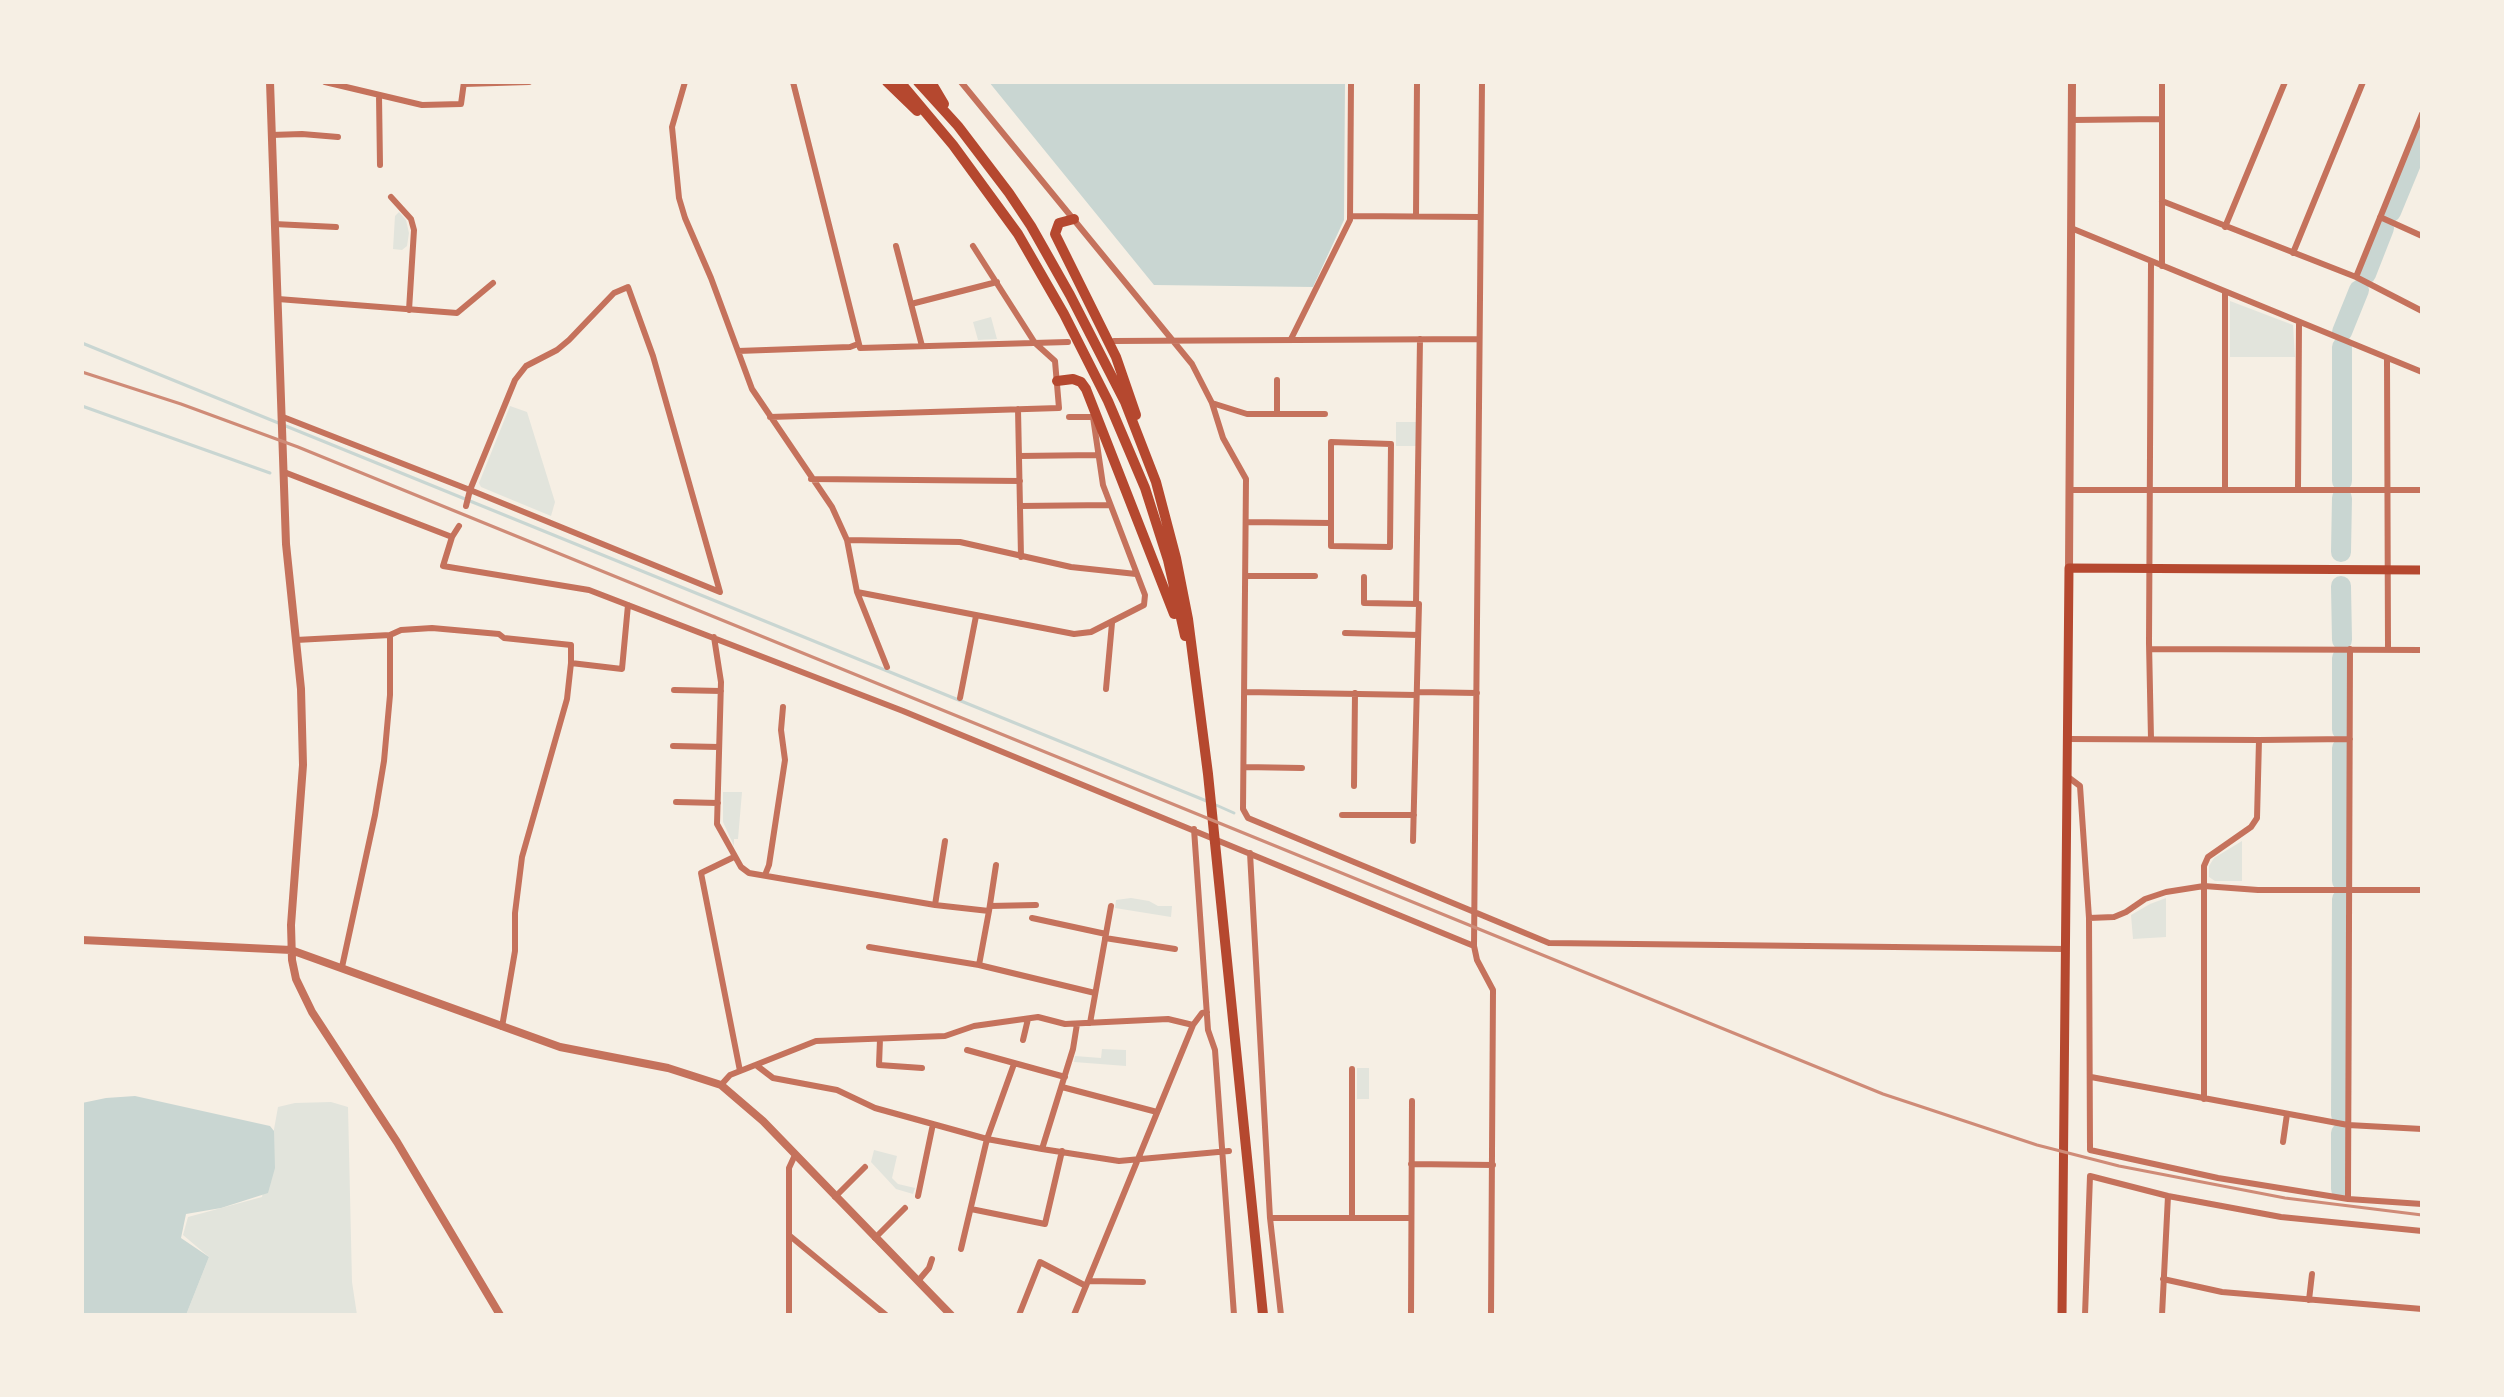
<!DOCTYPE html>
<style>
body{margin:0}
#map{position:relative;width:2504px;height:1397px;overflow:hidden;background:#f6efe4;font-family:"PT Sans",sans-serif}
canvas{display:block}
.frame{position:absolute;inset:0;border:84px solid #f6efe4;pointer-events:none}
</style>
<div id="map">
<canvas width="2504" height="1397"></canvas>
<div class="frame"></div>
</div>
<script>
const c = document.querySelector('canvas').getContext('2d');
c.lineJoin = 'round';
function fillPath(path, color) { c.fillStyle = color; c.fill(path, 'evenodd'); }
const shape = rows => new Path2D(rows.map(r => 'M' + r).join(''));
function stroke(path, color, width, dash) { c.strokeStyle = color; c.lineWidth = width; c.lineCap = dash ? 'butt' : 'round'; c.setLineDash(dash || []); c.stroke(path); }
const green = shape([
 [399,212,406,220,409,233,407,246,402,250,393,249,395,216],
 [2230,301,2293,325,2295,357,2230,357],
 [991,317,997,339,978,340,973,322],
 [510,406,527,412,555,502,551,516,481,487,479,483],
 [1396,422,1417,422,1416,446,1396,446],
 [723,792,742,792,738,839,734,839,734,846,723,822],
 [2242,841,2242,881,2215,881,2209,877,2209,866,2214,858],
 [1131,898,1149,901,1158,906,1172,906,1171,917,1115,908,1116,900],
 [2166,898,2166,937,2133,939,2131,915,2150,904],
 [1102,1049,1126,1050,1126,1066,1074,1062,1075,1056,1101,1058],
 [1357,1068,1369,1068,1369,1099,1357,1099],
 [331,1102,348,1107,352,1282,357,1315,186,1315,209,1257,183,1235,188,1217,262,1197,278,1107,295,1103],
 [874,1150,897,1156,892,1178,898,1184,915,1188,913,1194,896,1189,871,1162]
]);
const water = shape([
 [989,82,1345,82,1344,220,1313,287,1154,285],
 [135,1096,270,1126,274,1131,275,1168,268,1193,221,1208,186,1214,181,1238,209,1257,186,1315,82,1315,82,1103,106,1098]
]);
const stream = shape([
 [82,343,1209,802],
 [82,406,270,473],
 [1216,805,1234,813]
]);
const river = shape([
 [2391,212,2422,137],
 [2366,274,2384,228],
 [2342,332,2359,290],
 [2342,481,2342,347],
 [2341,552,2342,498],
 [2341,586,2342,640],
 [2342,658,2342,730],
 [2342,748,2342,881],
 [2341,1115,2342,899],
 [2341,1189,2341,1133]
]);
const minor = shape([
 [325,82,422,105,461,104,464,82],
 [685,82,672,127,679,198,685,218,711,278,752,389,832,507,847,540,857,592,1074,634,1091,632,1144,605,1145,595,1103,485,1093,417,1069,417],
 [793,82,860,348,1068,342],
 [961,82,1192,364,1212,403,1223,438,1246,479,1243,809,1248,818,1549,943,2066,949],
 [1482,82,1474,946,1477,960,1493,990,1491,1315],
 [464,84,529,82],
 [379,96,380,165],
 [2072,120,2162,119],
 [271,135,302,134,338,137],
 [391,197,411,219,414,230,409,310],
 [2162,201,2356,277,2422,311],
 [1350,216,1480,217],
 [1416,216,1417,82],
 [2380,217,2422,236],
 [274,224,336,227],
 [2225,227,2285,82],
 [2071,228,2422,372],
 [896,246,922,346],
 [2293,253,2363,82],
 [2151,262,2149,643,2151,739],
 [2162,266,2162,82],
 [2356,277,2422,114],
 [2225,292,2225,489],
 [278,299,457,313,493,283],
 [911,304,997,282],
 [1291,339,1350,220,1351,82],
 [1114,341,1479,339],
 [738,351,850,347,858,344],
 [2387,358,2388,649],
 [1212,403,1247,414,1325,414],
 [1018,409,1021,557],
 [1277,414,1277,380],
 [283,417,470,490,720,592,653,356,628,287,614,293,569,340,557,350,526,366,515,380,470,490,466,506],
 [770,417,1059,408,1055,361,1035,343,973,246],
 [1331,442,1391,444,1390,547,1331,546,1331,442],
 [1019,456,1098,455],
 [284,472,452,537,443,566,589,590,903,711,1474,946],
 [811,479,1020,481],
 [2298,489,2299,322],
 [2069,490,2422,490],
 [1020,506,1110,505],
 [1246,522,1331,523],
 [452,537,459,526],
 [847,540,960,542,1071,567,1136,574],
 [1247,576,1315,576],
 [1364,577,1364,603,1419,604,1413,841],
 [857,592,887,667],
 [1416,604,1420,339],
 [1345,633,1418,635],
 [390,635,401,630,432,628,499,634,504,638,571,645,571,663],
 [714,637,721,682,717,824,741,867,749,873,935,905,989,911,979,965],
 [296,640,390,635,390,695,384,761,375,815,342,967],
 [2151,649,2422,650],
 [1106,689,1112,623],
 [674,690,721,691],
 [1245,692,1416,695],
 [1418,692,1477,693],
 [960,698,976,616],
 [2067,739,2259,740,2257,818,2251,827,2208,857,2204,866,2204,1099],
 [2259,740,2350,739],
 [673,746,719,747],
 [1244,767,1302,768],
 [2068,777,2080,786,2089,918,2090,1150,2218,1178,2348,1199,2422,1204],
 [1354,786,1355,693],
 [676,802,718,803],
 [1342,815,1414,815],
 [1194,829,1208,1030,1215,1050,1234,1315],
 [1250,853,1270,1218,1281,1315],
 [734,857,701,873,740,1071],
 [765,875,769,865,785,760,781,730,783,707],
 [935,905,945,841],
 [990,906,1036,905],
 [989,911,996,865],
 [1032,918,1106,934],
 [2089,918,2114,917,2126,912,2145,899,2166,892,2204,886,2258,890,2422,890],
 [1105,938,1175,949],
 [869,947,979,965,1095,993],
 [1090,1023,1111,906],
 [1077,1024,1073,1049,1042,1149,1119,1161,1229,1151],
 [502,1027,515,951,515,913,522,857,567,699,571,663,622,669,628,605],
 [880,1039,879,1065,922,1068],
 [1023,1040,1028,1019],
 [967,1050,1065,1077],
 [756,1065,773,1078,837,1090,875,1108,987,1139,1042,1149],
 [1352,1069,1352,1217],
 [2091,1077,2348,1125,2422,1129],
 [721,1085,730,1075,816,1041,945,1036,974,1026,1038,1017,1065,1024,1168,1019,1193,1025],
 [1062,1087,1157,1112],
 [2283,1142,2287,1114],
 [1411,1164,1493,1165],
 [918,1196,933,1124],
 [835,1197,865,1167],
 [2348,1199,2350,649],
 [971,1209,1045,1224,1062,1151],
 [1270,1218,1410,1218],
 [790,1236,886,1315],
 [875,1238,905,1208],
 [961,1249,987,1139,1014,1064],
 [2163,1279,2222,1292,2422,1309],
 [918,1281,929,1268,932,1259],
 [1089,1281,1143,1282],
 [2309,1300,2312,1274],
 [789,1315,789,1168,795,1155],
 [1019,1315,1040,1262,1086,1286],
 [1074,1315,1193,1025,1202,1013,1207,1012],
 [1411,1315,1412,1101],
 [2085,1315,2090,1176,2168,1196,2281,1217,2422,1231],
 [2162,1315,2168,1196]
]);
const tertiary = shape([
 [270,82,286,544,301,689,303,765,291,925,292,960,296,979,312,1012,397,1142,500,1315],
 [2069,568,2072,82],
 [82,940,291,950,560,1047,668,1068,721,1085,763,1121,951,1315]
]);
const secondary = shape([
 [2062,1315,2069,568,2422,570]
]);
const trunk = shape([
 [887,82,917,111],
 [900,82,953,145,1018,234,1064,314,1108,401,1145,488,1168,560,1185,636],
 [918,82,958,126,1009,193,1031,226,1070,295,1125,402,1156,482,1176,558,1188,619,1208,774,1263,1315],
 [931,82,944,104],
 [1074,219,1059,223,1055,234,1116,357,1136,415],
 [1057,381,1073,379,1081,382,1086,389,1174,614]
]);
const rail = shape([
 [82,372,181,404,298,447,1883,1094,2037,1145,2119,1166,2285,1198,2422,1215]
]);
fillPath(green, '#e2e4dc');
fillPath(water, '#c9d6d2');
stroke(stream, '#c9d6d2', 3);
stroke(river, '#c9d6d2', 20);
stroke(minor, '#c5725c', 6);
stroke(tertiary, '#c5725c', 8);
stroke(secondary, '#b5482f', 9);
stroke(trunk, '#b5482f', 10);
stroke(rail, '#cf8b77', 3);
</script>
